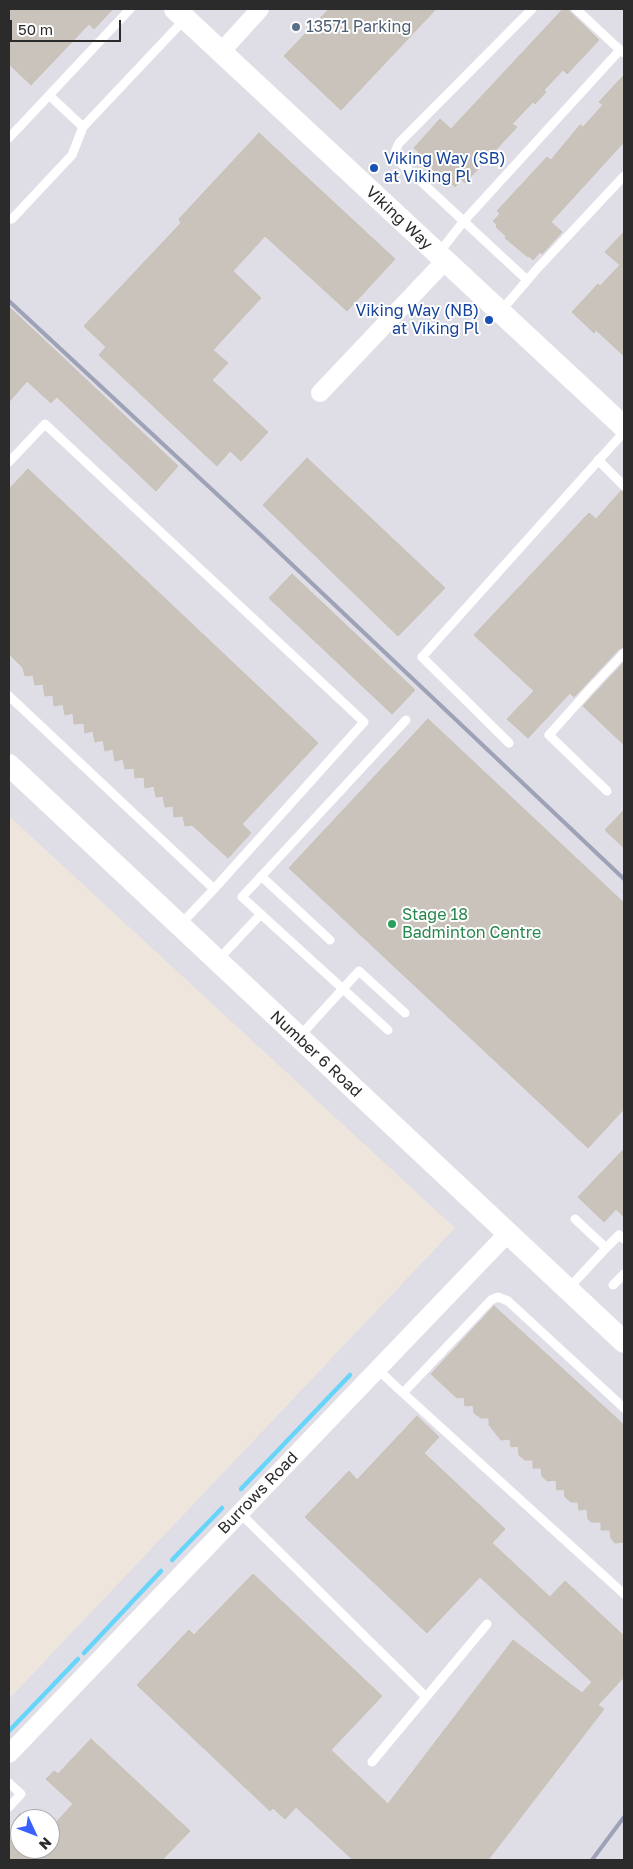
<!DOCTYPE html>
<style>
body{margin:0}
#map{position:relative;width:633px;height:1869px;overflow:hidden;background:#eee6dc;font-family:"Golos Text",sans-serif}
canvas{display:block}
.frame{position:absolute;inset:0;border:10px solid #2b2b2b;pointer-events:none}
.north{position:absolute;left:10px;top:1809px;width:50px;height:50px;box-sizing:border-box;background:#fff;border:1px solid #aaa;border-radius:50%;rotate:133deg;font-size:14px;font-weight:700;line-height:20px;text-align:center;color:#2b2b2b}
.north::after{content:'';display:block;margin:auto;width:18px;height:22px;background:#3861ff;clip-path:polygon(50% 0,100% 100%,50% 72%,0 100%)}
.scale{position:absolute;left:10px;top:20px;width:111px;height:22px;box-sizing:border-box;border:2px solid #2b2b2b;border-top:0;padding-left:6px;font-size:15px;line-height:18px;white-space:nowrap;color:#2b2b2b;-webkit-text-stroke:4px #fff;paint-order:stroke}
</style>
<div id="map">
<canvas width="633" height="1869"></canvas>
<div class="frame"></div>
<div class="north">N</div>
<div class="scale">50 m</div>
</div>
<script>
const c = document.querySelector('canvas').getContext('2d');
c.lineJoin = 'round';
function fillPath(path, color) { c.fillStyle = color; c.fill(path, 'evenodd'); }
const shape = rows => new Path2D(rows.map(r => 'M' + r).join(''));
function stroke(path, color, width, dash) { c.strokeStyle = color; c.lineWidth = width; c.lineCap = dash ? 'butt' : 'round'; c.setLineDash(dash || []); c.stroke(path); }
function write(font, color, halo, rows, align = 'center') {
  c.font = font + ' "Golos Text",sans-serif'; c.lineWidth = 4; c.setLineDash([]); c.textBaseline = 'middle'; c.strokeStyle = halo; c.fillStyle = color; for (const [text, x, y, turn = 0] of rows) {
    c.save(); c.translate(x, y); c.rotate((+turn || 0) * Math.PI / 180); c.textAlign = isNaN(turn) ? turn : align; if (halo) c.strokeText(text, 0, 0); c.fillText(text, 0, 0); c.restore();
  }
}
const industrial = shape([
 [9,9,624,9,624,1860,9,1860,9,1699,455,1228,9,816],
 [20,1819,50,1819,50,1849,20,1849]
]);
const stream = shape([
 [241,1489,350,1375],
 [172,1560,222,1508],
 [84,1653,161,1571],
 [9,1731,78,1659]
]);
const building = shape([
 [9,9,113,9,94,29,89,24,31,85,9,64,9,9],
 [329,9,436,9,341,110,284,56,329,9],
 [563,9,567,9,599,40,567,74,563,70,544,90,546,92,535,104,533,102,512,124,517,127,465,183,461,179,455,187,451,183,450,184,427,165,428,164,417,154,419,152,414,148,440,119,451,129,563,9],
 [624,75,624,142,551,222,562,232,542,254,540,252,533,260,529,256,528,257,505,238,506,236,496,227,497,225,493,221,500,214,497,211,547,157,551,160,580,125,583,127,603,105,599,102,624,75],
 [259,133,395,259,347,311,265,236,233,271,261,298,213,350,228,363,212,380,268,432,241,461,230,451,217,466,99,355,106,347,84,326,181,223,179,219,259,133],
 [624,232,624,356,596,330,594,333,572,312,598,284,600,286,620,265,605,252,624,232],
 [9,307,178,466,156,491,57,397,51,403,27,381,9,402,9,307],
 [307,458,445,588,398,636,263,505,307,458],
 [28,469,318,743,242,824,251,833,228,858,192,825,185,826,183,816,174,817,173,806,165,807,163,796,156,797,154,786,145,788,144,777,135,778,134,768,125,769,123,759,115,761,113,749,105,751,103,740,95,742,93,731,85,733,84,723,74,724,73,713,65,715,63,704,54,706,53,695,45,696,43,684,35,685,33,675,25,676,23,668,9,654,9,489,28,469],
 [621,491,624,492,624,647,619,649,574,697,570,693,528,738,507,719,534,691,474,635,589,513,596,519,621,491],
 [292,574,415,690,392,714,269,598,292,574],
 [624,662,624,745,583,706,624,662],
 [428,719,624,903,624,1109,588,1148,289,868,428,719],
 [624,810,624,848,605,830,624,810],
 [624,1149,624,1217,616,1209,604,1222,578,1197,624,1149],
 [494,1306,624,1425,624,1542,615,1543,611,1538,610,1530,601,1530,601,1522,591,1522,588,1519,587,1509,579,1510,578,1502,571,1502,565,1497,564,1489,557,1490,556,1480,547,1481,542,1476,541,1468,533,1468,533,1460,525,1460,519,1455,518,1446,511,1447,510,1439,501,1440,489,1425,489,1418,481,1418,474,1413,473,1405,465,1406,464,1397,457,1398,431,1374,494,1306],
 [417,1416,439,1437,424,1453,505,1529,492,1543,550,1597,565,1581,624,1636,624,1677,598,1705,604,1709,488,1860,353,1860,296,1807,285,1819,273,1808,270,1811,137,1685,189,1630,194,1635,253,1574,382,1696,331,1750,388,1804,513,1640,582,1693,592,1682,480,1577,427,1633,305,1517,349,1471,357,1480,417,1416],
 [91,1739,190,1831,162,1860,9,1860,9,1839,30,1859,40,1849,50,1849,50,1829,73,1804,46,1779,54,1771,58,1774,91,1739]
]);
const service = shape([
 [576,9,620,50],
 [49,95,83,127],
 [9,138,130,9],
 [9,219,12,219,72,155,83,127,185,19],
 [438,254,463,222,620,50,624,53],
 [527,280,401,163,395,152,399,143,532,9],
 [500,312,536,270,624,176],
 [598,460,624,486],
 [9,462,45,424,364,722,214,889],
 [9,696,214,889,181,924],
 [509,743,422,657,624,432],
 [607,791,549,735,591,688,624,653],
 [261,876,330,940],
 [217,961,261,914],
 [388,1030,242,897,406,720],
 [299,1037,359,971,405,1013],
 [606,1248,619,1235,624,1239],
 [613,1285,624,1274],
 [568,1289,606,1248,575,1219],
 [377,1369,403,1393,491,1300,498,1297,508,1301,624,1408],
 [403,1393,624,1594],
 [240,1513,426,1697],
 [372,1762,487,1624],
 [9,1783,21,1794,9,1807]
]);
const minor = shape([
 [221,52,260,9],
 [320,393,445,261],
 [9,1754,508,1233]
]);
const tertiary = shape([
 [175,9,624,427],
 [9,765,624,1342]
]);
const rail = shape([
 [9,301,263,537,624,879],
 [592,1860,624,1817]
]);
const markers = [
 [296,27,5,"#5c6f8a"],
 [374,168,5,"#1a4fb4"],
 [489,320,5,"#1a4fb4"],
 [392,924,5,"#2e9e5b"]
];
const serviceNames = [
 ["13571 Parking",306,27]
];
const transitNames = [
 ["Viking Way (SB)",384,159],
 ["at Viking Pl",384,177],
 ["Viking Way (NB)",479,311,"right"],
 ["at Viking Pl",479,329,"right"]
];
const streetNames = [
 ["Viking Way",399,218,43],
 ["Number 6 Road",316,1054,43],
 ["Burrows Road",258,1493,-46]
];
const leisureNames = [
 ["Stage 18",402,915],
 ["Badminton Centre",402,933]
];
fillPath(industrial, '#dfdde6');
stroke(stream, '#66d5f9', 4.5);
fillPath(building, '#c9c3bb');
stroke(building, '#cac2b5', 1);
stroke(service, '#fff', 9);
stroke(minor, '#fff', 18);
stroke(tertiary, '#fff', 22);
stroke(rail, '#9ea2b7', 4);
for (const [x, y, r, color] of markers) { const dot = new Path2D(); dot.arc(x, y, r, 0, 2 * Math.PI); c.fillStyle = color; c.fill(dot); stroke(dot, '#fff', 2); }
write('16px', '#4e5e75', '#fff', serviceNames, 'left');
write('16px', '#164399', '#fff', transitNames, 'left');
write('16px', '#2b2b2b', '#fff', streetNames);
write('16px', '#27864d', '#fff', leisureNames, 'left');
</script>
